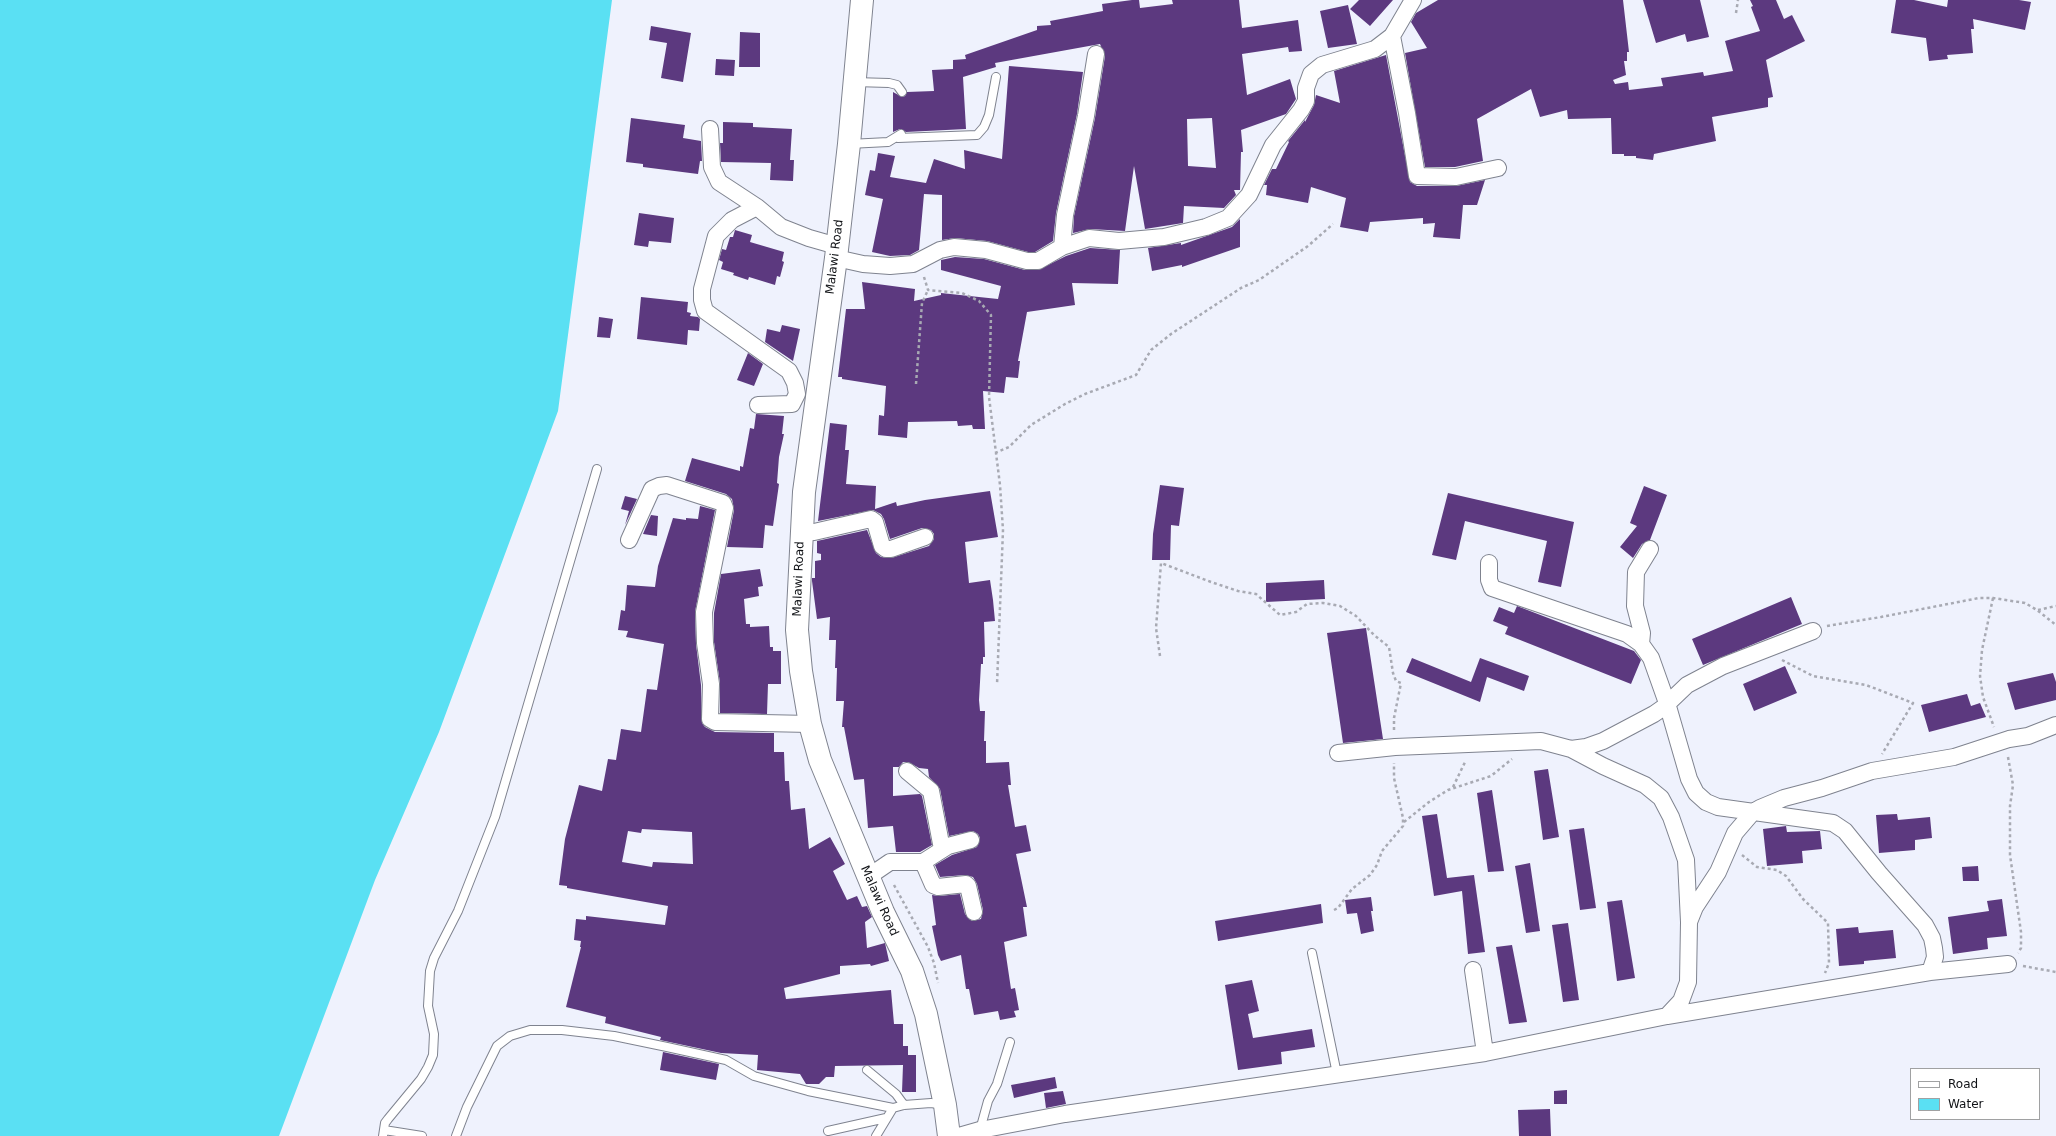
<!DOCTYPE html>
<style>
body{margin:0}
#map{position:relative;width:2056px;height:1136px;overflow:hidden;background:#eff2fd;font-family:"DejaVu Sans",sans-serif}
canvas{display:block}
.legend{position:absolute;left:1910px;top:1068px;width:130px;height:52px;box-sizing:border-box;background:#fff;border:1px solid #a0a1a2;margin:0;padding:5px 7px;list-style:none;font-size:12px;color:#111317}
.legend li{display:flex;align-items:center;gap:8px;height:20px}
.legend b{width:20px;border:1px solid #a0a1a2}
</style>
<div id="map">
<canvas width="2056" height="1136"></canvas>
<ul class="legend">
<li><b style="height:5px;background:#fff"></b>Road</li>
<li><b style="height:11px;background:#5ae0f3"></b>Water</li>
</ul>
</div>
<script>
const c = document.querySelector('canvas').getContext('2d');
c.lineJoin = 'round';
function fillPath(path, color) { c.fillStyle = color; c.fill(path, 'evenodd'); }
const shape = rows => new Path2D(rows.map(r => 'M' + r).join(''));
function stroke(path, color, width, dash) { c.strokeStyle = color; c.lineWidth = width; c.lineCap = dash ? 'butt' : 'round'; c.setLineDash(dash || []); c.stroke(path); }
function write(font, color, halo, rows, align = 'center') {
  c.font = font + ' "DejaVu Sans",sans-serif'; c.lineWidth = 4; c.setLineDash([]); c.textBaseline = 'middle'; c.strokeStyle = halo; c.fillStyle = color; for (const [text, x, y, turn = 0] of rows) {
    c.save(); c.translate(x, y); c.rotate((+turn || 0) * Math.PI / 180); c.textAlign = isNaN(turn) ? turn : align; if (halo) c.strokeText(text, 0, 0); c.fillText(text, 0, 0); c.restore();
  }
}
const water = shape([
 [0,0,612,0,558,411,439,732,375,880,279,1136,0,1136]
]);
const building = shape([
 [1132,0,1139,0,1140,8,1173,4,1172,0,1239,0,1242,28,1298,20,1302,51,1289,52,1288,47,1242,54,1247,95,1290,79,1296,99,1286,114,1241,130,1243,152,1241,152,1240,190,1234,190,1236,195,1224,208,1184,206,1183,223,1145,229,1134,166,1125,231,1090,229,1073,233,1074,216,1095,118,1105,56,1100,44,995,63,996,67,963,77,966,129,906,132,900,129,893,132,893,92,902,97,905,96,907,92,934,91,932,70,953,69,953,60,966,59,965,55,1037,30,1037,26,1051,25,1050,21,1103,11,1102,4],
 [1212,118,1216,168,1188,166,1187,119],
 [1359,0,1393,0,1370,26,1350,9],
 [1438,0,1623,0,1629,52,1627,52,1627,61,1624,61,1626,75,1613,80,1615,84,1628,82,1629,90,1663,86,1661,78,1703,72,1704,76,1733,71,1725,41,1760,31,1751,7,1753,6,1750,0,1776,0,1784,19,1792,15,1805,41,1766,60,1773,97,1768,98,1768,107,1712,117,1716,141,1654,154,1653,160,1636,158,1636,156,1624,156,1624,154,1612,154,1611,118,1568,119,1567,110,1540,117,1531,89,1477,119,1483,161,1455,167,1425,167,1405,53,1427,48,1411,22,1416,13],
 [1643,0,1700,0,1709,37,1687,42,1685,34,1656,43],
 [1896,0,1914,0,1947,7,1948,0,2019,0,2031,2,2025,30,1973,19,1974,29,1971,29,1973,53,1947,55,1948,59,1929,61,1926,38,1891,33],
 [1348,5,1357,44,1328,48,1320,11],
 [651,26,691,33,683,82,661,78,667,43,649,40],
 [740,32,760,33,760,67,739,67],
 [1386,55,1410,182,1417,186,1456,186,1485,180,1477,205,1463,205,1460,239,1433,237,1435,223,1423,224,1423,218,1370,222,1368,232,1340,227,1346,198,1311,187,1308,203,1266,195,1267,185,1264,185,1272,169,1276,169,1289,142,1288,141,1305,120,1305,122,1314,105,1316,95,1340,103,1334,71],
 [716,59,735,60,734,76,715,75],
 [1009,66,1083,72,1077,114,1056,213,1053,241,1035,252,1028,252,987,241,955,238,942,240,942,195,924,194,919,250,910,255,890,256,872,252,883,199,865,195,870,170,875,171,878,153,895,156,890,177,926,183,934,159,965,169,964,150,1002,159],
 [631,118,685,125,683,138,701,141,702,161,700,161,698,174,643,167,643,164,626,162],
 [723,122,753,123,753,127,792,129,790,160,794,160,793,181,770,180,771,163,721,162,720,143,723,143],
 [639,213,674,218,671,243,649,241,648,247,634,245],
 [1240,219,1240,247,1182,267,1182,265,1152,271,1148,248,1181,243,1181,245,1232,227],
 [735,230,752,235,750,242,784,252,782,261,784,262,780,277,777,276,775,285,749,277,748,280,733,275,734,273,721,269,723,262,719,260,722,249,726,250,730,237,733,237],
 [1090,248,1120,250,1118,284,1072,283,1075,305,1027,312,1018,361,1020,361,1018,378,1006,377,1004,393,983,391,985,429,973,429,972,425,958,426,957,421,908,422,907,438,878,435,879,415,884,416,886,386,842,379,842,377,838,377,846,309,865,309,862,282,915,289,914,301,941,295,941,293,998,299,1001,286,941,270,941,260,955,257,984,259,1025,270,1038,270,1066,256],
 [641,297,688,302,687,312,691,313,690,316,698,317,700,319,699,331,688,330,687,345,637,339],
 [599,317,613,319,610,338,597,337],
 [782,325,800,329,793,361,765,342,767,329,780,332],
 [748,353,763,364,754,386,737,380],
 [756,414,784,416,782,434,784,434,779,457,777,483,779,484,773,526,765,525,763,548,727,547,734,510,732,499,726,494,685,481,692,458,740,471,740,466,743,467,750,428,754,429],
 [830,423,847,425,845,450,849,450,846,484,876,486,875,509,896,502,897,506,925,500,990,491,998,537,965,542,969,583,990,580,993,600,995,621,984,622,985,657,983,657,983,664,981,664,979,700,980,711,985,711,984,741,986,741,986,763,1009,762,1011,785,1008,785,1015,827,1026,825,1031,851,1016,854,1027,907,1023,907,1027,936,1004,942,1011,989,1015,988,1019,1010,1014,1011,1016,1017,1000,1020,998,1011,974,1015,969,989,966,989,961,955,941,961,938,955,932,926,936,925,932,895,939,896,960,894,965,914,972,921,981,919,983,910,977,884,973,877,965,875,940,877,935,865,952,855,977,847,980,838,978,834,973,831,949,836,940,789,929,777,928,769,919,768,908,762,903,762,899,767,893,767,893,796,920,794,922,796,932,845,920,852,896,852,893,826,868,828,864,779,854,780,844,727,842,727,844,701,836,701,837,668,835,668,836,640,829,640,830,617,817,619,812,581,812,578,815,578,815,561,821,560,821,554,817,553,817,541,867,530,876,553,881,557,891,558,929,546,934,539,934,534,931,530,922,528,890,539,884,519,881,514,873,510,818,521],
 [1160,485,1184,488,1179,526,1171,525,1170,560,1152,560,1153,534],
 [1644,486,1667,495,1650,540,1642,544,1633,558,1620,547,1637,526,1630,523],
 [1448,493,1574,522,1561,587,1538,582,1547,541,1465,521,1456,560,1432,555],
 [625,496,637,499,625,525,629,511,621,509],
 [700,506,715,510,695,612,696,644,701,685,702,723,705,727,715,732,774,733,774,752,784,752,785,781,789,781,791,810,805,808,809,849,830,837,845,864,833,871,847,900,857,896,862,907,867,906,872,917,865,922,867,948,885,943,889,961,871,966,870,964,840,966,840,974,784,988,786,999,891,990,894,1024,903,1024,903,1046,908,1046,908,1055,916,1055,916,1092,902,1092,903,1065,835,1066,834,1077,826,1077,819,1084,806,1084,800,1074,757,1070,758,1055,721,1053,660,1040,661,1037,605,1023,606,1017,566,1007,581,947,580,947,581,941,574,940,576,919,586,920,586,916,665,925,668,906,567,888,567,886,559,885,565,839,579,785,602,791,608,759,616,760,621,729,641,732,647,689,657,690,664,644,626,637,628,631,618,630,621,610,625,611,627,585,655,587,658,566,673,518,686,520,686,518,698,519],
 [642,829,692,832,693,864,653,862,652,867,622,862,628,831,641,833],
 [651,515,658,516,657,536,643,534],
 [760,569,763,586,758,587,759,596,744,599,746,624,750,624,750,627,769,626,770,647,773,647,773,651,781,651,781,684,768,684,767,714,720,713,720,683,714,642,714,613,721,574],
 [1324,580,1325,599,1266,602,1266,583],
 [1791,597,1802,624,1703,665,1692,639],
 [1517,606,1634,651,1641,660,1631,684,1505,634,1508,627,1493,621,1499,607,1514,613],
 [1366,628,1383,739,1343,743,1327,633],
 [1412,658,1471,682,1480,658,1529,676,1524,691,1487,677,1480,702,1406,672],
 [1785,666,1797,693,1754,711,1743,684],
 [2053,673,2056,682,2056,700,2015,710,2007,683],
 [1967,694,1971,706,1980,703,1986,717,1929,732,1921,705],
 [1548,769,1559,837,1543,840,1534,771],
 [1492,790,1504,871,1488,872,1477,793],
 [1437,814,1447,878,1474,875,1485,952,1468,954,1462,891,1434,896,1422,816],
 [1897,814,1898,820,1930,817,1932,838,1915,840,1915,850,1879,853,1876,815],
 [1786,826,1787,832,1820,831,1822,849,1802,851,1803,863,1767,866,1763,829],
 [1584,828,1596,908,1580,910,1569,830],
 [1530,863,1540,931,1526,933,1515,866],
 [1978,866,1979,881,1963,881,1962,867],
 [1371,897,1373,911,1371,911,1374,931,1361,934,1357,913,1347,914,1345,900],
 [2002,899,2007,936,1987,938,1988,949,1953,954,1948,917,1989,911,1987,901],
 [1622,900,1635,978,1617,981,1607,902],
 [1321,904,1323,923,1218,941,1215,921],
 [1568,923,1579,1000,1563,1002,1552,925],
 [1858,927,1859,933,1893,930,1896,958,1864,961,1864,964,1839,966,1836,929],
 [1512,945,1527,1022,1509,1024,1496,947],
 [1252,980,1259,1011,1248,1014,1253,1038,1312,1029,1315,1047,1281,1052,1282,1064,1238,1070,1225,985],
 [663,1052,719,1064,716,1080,660,1070],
 [1055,1077,1057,1088,1014,1098,1011,1085],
 [1567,1090,1567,1104,1554,1104,1554,1091],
 [1063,1091,1066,1104,1046,1108,1044,1093],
 [1550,1109,1551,1136,1519,1136,1518,1110]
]);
const path = shape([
 [1736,13,1738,0],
 [924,277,928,290,962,293,979,301,991,315,989,397,1000,485,1003,530,997,685],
 [916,384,922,303,928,290],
 [995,453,1009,447,1031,425,1065,404,1085,394,1136,375,1151,350,1171,334,1241,288,1259,280,1308,246,1333,224],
 [1993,598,1982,650,1980,676,1983,697,1994,727],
 [2038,610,2056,606],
 [1827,626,1881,617,1979,598,1993,598,2025,603,2037,610,2056,625],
 [1160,656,1156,628,1161,563,1211,582,1238,591,1256,594,1280,615,1296,612,1307,604,1323,603,1340,606,1356,616,1374,635,1389,647,1393,673,1396,681,1401,683,1394,718,1394,730],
 [1782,660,1813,676,1866,685,1913,703,1882,754],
 [2008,757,2013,785,2010,806,2010,855,2021,932,2021,948,2018,953],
 [1453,787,1466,760],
 [1404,822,1429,802,1448,790,1491,776,1512,759],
 [1742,855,1757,867,1777,870,1786,876,1803,899,1828,923,1829,963,1825,973],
 [894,885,928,947,934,963,938,983],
 [1334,910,1338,908,1352,889,1370,875,1377,865,1382,851,1403,826,1403,818,1394,778,1394,763],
 [2023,966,2056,972]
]);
const service = shape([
 [854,82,889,83,897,85,902,92],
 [898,138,977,135,984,127,989,115,996,77],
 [849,144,888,142,901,134],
 [1312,953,1337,1074],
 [867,1070,896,1094,904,1105],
 [384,1130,422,1136],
 [980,1130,988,1101,997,1084,1010,1042],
 [828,1131,886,1118],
 [383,1136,385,1123,388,1119,421,1079,428,1067,433,1055,434,1034,428,1006,430,971,434,958,458,911,495,817,597,469],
 [456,1136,467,1107,497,1046,510,1036,530,1030,562,1030,614,1036,667,1047,726,1060,754,1076,808,1091,893,1108],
 [876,1136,893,1108,904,1105,931,1103,944,1105]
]);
const minor = shape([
 [1392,36,1407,113,1417,176,1456,177,1498,168],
 [710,129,712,167,719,182,757,207,781,227,809,238,837,246],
 [757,207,732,220,716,236,702,289,702,300,705,311,789,371,795,383,797,394,792,404,758,405],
 [1062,247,1065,215,1086,116,1096,54],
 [836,258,863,264,890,266,913,264,940,250,954,247,986,250,1027,261,1038,261,1062,247,1089,238,1119,241,1164,237,1206,227,1228,218,1249,195,1273,145,1301,110,1306,101,1306,88,1311,74,1322,65,1375,49,1392,36,1413,0],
 [801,533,814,532,871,519,875,522,882,546,886,549,891,549,925,537],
 [629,540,652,489,659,486,667,485,723,503,725,508,704,612,705,643,711,684,710,719,715,722,810,724],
 [1489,563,1489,580,1492,588,1627,634,1641,644,1651,658,1667,703,1689,779,1696,793,1706,802,1718,807,1833,823,1845,831,1879,873,1925,925,1932,938,1934,948,1935,957,1930,972],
 [1641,644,1642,633,1635,606,1636,572,1650,549],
 [1571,749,1603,766,1645,785,1661,798,1671,817,1686,860,1689,922,1688,982,1681,1001,1667,1016],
 [1338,753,1395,747,1541,741,1571,749,1586,747,1603,741,1654,714,1664,707,1687,685,1723,666,1813,631],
 [907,771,931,791,942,849],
 [923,862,933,885,938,887,966,884,968,886,974,912],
 [868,877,890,862,923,862,948,846,971,840],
 [1689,922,1695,907,1718,872,1735,833,1753,812,1760,808,1784,798,1822,788,1872,771,1954,757,2009,739,2028,736,2056,725],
 [1473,970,1485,1053],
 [959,1136,980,1130,1065,1114,1485,1053,1667,1016,1930,972,2008,964]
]);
const primary = shape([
 [862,0,849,144,836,258,804,492,797,630,801,671,810,724,820,760,883,912,912,971,926,1014,945,1105,949,1136]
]);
const streetNames = [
 ["Malawi Road",835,257,-83],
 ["Malawi Road",799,579,-88],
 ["Malawi Road",879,901,66]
];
fillPath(water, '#5ae0f3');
fillPath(building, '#5c397f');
stroke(service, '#7f838f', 10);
stroke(minor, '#7f838f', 18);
stroke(primary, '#7f838f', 24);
stroke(path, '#a8aab3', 2.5, [3, 3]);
stroke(service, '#fff', 8);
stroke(minor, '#fff', 16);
stroke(primary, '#fff', 22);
write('12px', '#111317', '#fff', streetNames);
</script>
